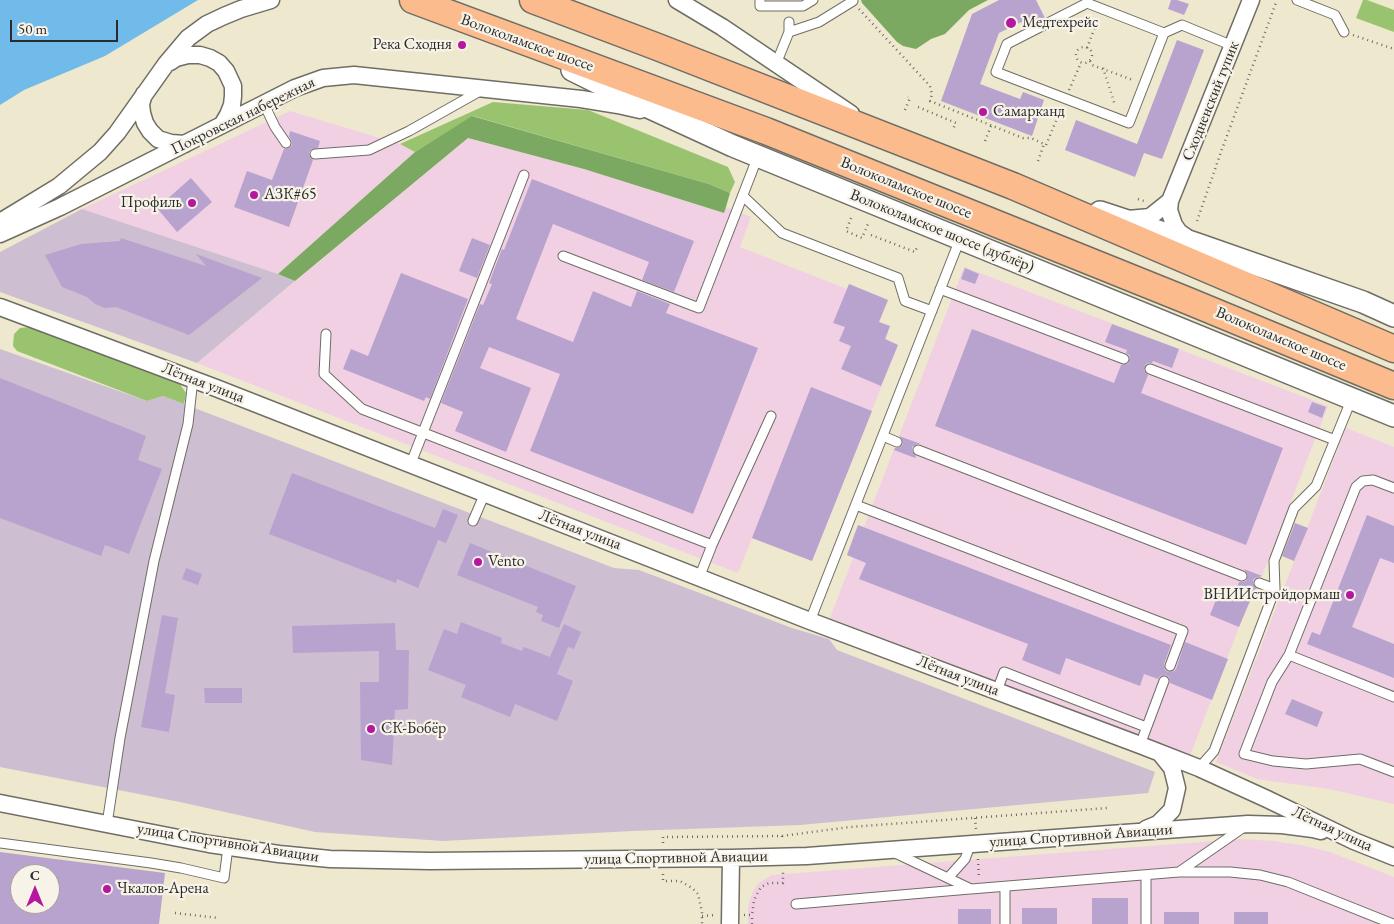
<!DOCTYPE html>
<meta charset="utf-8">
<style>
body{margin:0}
#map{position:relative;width:1394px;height:924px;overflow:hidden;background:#eee8ce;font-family:"EB Garamond",serif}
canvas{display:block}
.north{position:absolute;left:10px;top:864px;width:50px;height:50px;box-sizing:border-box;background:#f7f3e8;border:1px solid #a5a39c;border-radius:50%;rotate:0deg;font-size:14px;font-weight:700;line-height:20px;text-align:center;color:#2b2b2b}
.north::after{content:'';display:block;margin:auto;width:18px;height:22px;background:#b5179e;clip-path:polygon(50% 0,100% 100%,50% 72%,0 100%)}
.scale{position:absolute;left:10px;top:20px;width:108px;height:22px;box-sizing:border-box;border:2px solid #2b2b2b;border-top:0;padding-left:6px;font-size:15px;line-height:18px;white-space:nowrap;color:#2b2b2b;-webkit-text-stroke:4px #f7f3e8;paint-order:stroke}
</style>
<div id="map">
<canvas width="1394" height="924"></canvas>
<div class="north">С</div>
<div class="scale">50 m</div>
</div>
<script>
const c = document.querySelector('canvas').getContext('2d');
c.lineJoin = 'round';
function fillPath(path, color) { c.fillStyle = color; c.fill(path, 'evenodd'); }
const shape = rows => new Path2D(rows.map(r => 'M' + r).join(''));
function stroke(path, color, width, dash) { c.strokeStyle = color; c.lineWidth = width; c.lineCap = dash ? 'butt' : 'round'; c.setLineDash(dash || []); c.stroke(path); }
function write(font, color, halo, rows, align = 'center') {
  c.font = font + ' "EB Garamond",serif'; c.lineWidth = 4.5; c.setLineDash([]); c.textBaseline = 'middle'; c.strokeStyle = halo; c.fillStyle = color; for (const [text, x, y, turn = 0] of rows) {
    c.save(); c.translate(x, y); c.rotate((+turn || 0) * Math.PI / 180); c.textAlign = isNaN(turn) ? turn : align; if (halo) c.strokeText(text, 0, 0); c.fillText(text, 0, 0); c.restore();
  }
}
const built = shape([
 [290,111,400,144,415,152,278,274,82,209],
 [468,138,584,169,723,213,726,207,751,217,740,247,847,289,849,284,888,300,879,322,890,326,886,339,898,345,812,561,752,538,738,573,197,363],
 [964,267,1328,406,1262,576,1256,590,1255,590,1239,627,1190,756,830,618,853,558,847,555,858,525,864,527],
 [1346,428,1394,447,1394,804,1329,789,1257,779,1216,762],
 [1241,839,1273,841,1301,845,1330,852,1394,877,1394,924,748,924,748,906,753,891,759,883,772,875]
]);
const industrial = shape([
 [82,209,278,274,295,281,197,363,0,292,0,252],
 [0,349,147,401,163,396,614,568,639,570,792,628,829,639,837,650,1155,772,1148,793,800,825,632,831,443,841,315,832,180,802,0,767]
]);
const green = shape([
 [1363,0,1367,0,1394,10,1394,32,1356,18],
 [493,102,588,110,728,167,735,182,730,193,709,184,473,116,415,152,400,144],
 [30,327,180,384,186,393,184,404,163,396,147,401,17,351,13,346,14,334,20,328]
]);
const forest = shape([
 [861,0,988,0,969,10,945,34,931,39,916,49,903,46,897,42,862,3],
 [472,116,709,184,730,193,726,207,724,213,584,169,468,138,295,281,278,274,415,152]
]);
const water = shape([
 [0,0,198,0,105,56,24,90,0,105]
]);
const building = shape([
 [999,0,1036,0,1045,18,1024,28,1021,22,999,33,980,84,1020,99,1023,92,1044,100,1032,136,941,101,972,14],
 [1171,0,1177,0,1189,4,1184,15,1168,9],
 [1177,40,1204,50,1162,159,1144,153,1135,177,1065,150,1076,120,1137,144],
 [290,131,320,141,318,148,312,149,309,152,310,157,313,160,289,227,234,207,247,171,272,180,284,149,289,148,292,145,292,142,289,136],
 [191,178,212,202,177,232,157,208],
 [532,179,694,241,674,292,642,280,649,262,553,224,516,319,573,342,593,291,631,307,637,291,670,304,666,313,758,348,693,514,530,451,560,374,489,347,480,368,531,388,506,452,455,431,463,412,441,403,480,304,483,305,492,284,489,283,502,249,504,250],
 [121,238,206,266,196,254,262,278,189,335,116,307,105,308,95,304,87,297,62,287,45,255,81,244,120,241],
 [472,238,490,245,477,278,459,271],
 [965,268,979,274,975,284,961,279],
 [401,273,468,299,430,399,426,397,424,401,343,369,351,349,368,356],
 [849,284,888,300,879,322,890,326,885,339,898,345,881,386,841,369,851,346,839,341,845,327,833,323],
 [1112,324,1179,349,1172,368,1153,361,1152,363,1149,363,1146,364,1144,370,1148,375,1141,393,1283,448,1246,545,935,426,972,329,1114,383,1121,365,1128,364,1130,358,1129,355,1126,353,1127,350,1105,342],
 [0,378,146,436,138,460,162,469,129,554,105,545,101,556,0,518],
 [811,387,872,411,812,561,752,538],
 [1312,402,1326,407,1322,418,1308,412],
 [899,436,921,444,917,444,912,447,912,451,916,456,915,458,894,450,895,448,900,447,903,444,902,439],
 [292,473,435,528,443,509,458,515,446,543,438,540,418,588,397,579,396,583,269,534],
 [1367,515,1394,526,1394,563,1380,558,1352,627,1394,644,1394,678,1307,644,1312,632,1320,635],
 [1295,523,1308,528,1294,561,1282,556],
 [858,525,1171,645,1164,664,1165,670,1168,672,1174,671,1176,669,1185,642,1228,659,1212,700,1170,683,1169,677,1166,675,1160,676,1158,679,1144,674,1140,686,1066,658,1060,675,1022,660,1028,644,859,579,866,563,847,555],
 [470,543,576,586,559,628,541,621,543,615,536,612,538,607,457,575],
 [186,568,202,574,198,585,182,579],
 [1244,569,1262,576,1255,578,1253,580,1253,584,1257,589,1255,589,1239,627,1210,615,1219,592,1233,598,1239,582,1242,582,1246,581,1248,575],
 [162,615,178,618,165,693,175,695,169,732,141,727],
 [461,622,502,638,501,643,522,651,524,647,550,657,564,624,581,632,574,649,568,647,557,674,573,681,557,721,515,704,510,717,461,697,466,685,428,670,444,629,457,634],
 [395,623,396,650,409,650,408,709,395,710,392,765,361,760,360,682,379,682,379,651,293,653,292,626],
 [204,688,242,688,242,703,205,703],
 [1292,699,1323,712,1317,727,1285,714],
 [0,852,165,873,159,924,0,924],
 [20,874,50,874,50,904,20,904],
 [1092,898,1128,898,1128,924,1092,924],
 [1022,908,1057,908,1057,924,1022,924],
 [958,909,991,909,991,924,958,924],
 [1164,912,1199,912,1199,924,1164,924],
 [1234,912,1268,912,1268,924,1234,924]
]);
const path = shape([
 [859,9,930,86,932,94,930,101,1023,138,1031,138,1046,145,1061,109],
 [1353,35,1394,49],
 '1076 55a8 8 0 1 1 16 0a8 8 0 1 1-16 0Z',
 [1087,48,1098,19],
 [1090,61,1092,65,1133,80],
 [1103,68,1115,105],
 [1069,90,1081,63],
 [918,107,956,123,953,129],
 [905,110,910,98,908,97],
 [985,141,991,126],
 [1038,161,1044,144],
 [1138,199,1144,201],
 [851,218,846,231,862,238,868,224],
 [1197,221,1221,152,1277,0],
 [871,235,915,252,918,245],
 [975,818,976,829],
 [782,836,850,827,1107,808],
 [663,843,663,837,782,836,782,841],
 [978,859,979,879],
 [663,874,663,881,680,881,692,888,698,894,702,912,702,924],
 [175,913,219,918],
 [744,915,752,915,754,900,761,887,769,883,783,883,783,872],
 [702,916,716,915],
 [752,924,752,916]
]);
const service = shape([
 [760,0,760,6,803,6,813,0],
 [1297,0,1335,15,1344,32],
 [789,32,819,22,853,1],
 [1164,33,1087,3,1007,44,996,72,1129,123,1164,33,1182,25,1233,46],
 [776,64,789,32,789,22],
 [264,104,275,127,286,143],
 [315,154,369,150,409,131,480,91],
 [743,196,782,233,898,278,905,301,932,311],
 [563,256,699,308,758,156],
 [940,289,1124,359],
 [326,334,324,374,362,409,712,545],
 [1150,369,1335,440],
 [883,436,897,442],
 [918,450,1242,576],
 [411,463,524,175],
 [1394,488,1373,480,1363,481,1356,487,1289,655,1272,682,1244,754,1273,761,1306,764,1360,759,1394,772],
 [856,505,1183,631,1170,666],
 [473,521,485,493],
 [699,578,712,545,771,416],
 [1259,583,1275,589],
 [810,621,960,239],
 [1289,655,1394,697],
 [997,691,1004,672,1146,727],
 [1140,745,1164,681],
 [1199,768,1214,751,1275,589,1274,561,1294,508,1316,486,1352,398],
 [107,824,120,738,154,561,188,424,193,379],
 [0,843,151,863,181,868,224,878,228,847],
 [893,852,971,889,1179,872,1244,827],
 [1179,872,1230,872,1260,875,1288,882,1393,924],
 [948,878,965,859,968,851,967,844],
 [796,904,970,889],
 [1005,924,1005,887],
 [1146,924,1146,875]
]);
const minor = shape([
 [677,0,722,27,851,114],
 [170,62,176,58,188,55,200,55,210,58,219,63,226,71,233,86,233,96,232,105,228,115,222,125],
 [144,94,141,104,142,113,145,123,150,131,158,139,171,143,185,144],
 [1128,219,1150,217,1170,201],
 [0,222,59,186,100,152,117,133,166,64,188,38,207,24,224,16,241,9,271,0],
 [0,234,60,207,295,88,323,78,354,75,581,99,618,105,640,110],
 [1189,239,1179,232,1174,225,1169,210,1170,201,1251,0],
 [0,307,216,388,810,621,1140,745,1199,768,1267,799,1354,841,1394,857],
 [0,803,209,844,279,854,330,859,430,861,731,858,807,856,1248,824,1282,825,1313,829,1321,831],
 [1146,829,1158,824,1172,810,1177,788,1172,768,1160,753],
 [730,924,731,858]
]);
const tertiary = shape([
 [572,70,635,101,733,146,1394,416],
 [1100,212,1197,244,1363,302,1394,316]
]);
const primary = shape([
 [413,0,766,131,1186,300,1394,386],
 [533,0,655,46,1013,186,1394,349]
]);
const markers = [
 [1011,23,6,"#b5179e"],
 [462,45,5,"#b5179e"],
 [983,112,5,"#b5179e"],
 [254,195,5,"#b5179e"],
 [192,203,5,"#b5179e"],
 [478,562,5,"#b5179e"],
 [1350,595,5,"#b5179e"],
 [371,729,5,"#b5179e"],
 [107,889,5,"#b5179e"]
];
const poiNames = [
 ["Медтехрейс",1022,23],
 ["Река Сходня",452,45,"right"],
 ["Самарканд",993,112],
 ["АЗК#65",264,195],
 ["Профиль",182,203,"right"],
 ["Vento",488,562],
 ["ВНИИстройдормаш",1340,595,"right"],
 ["СК-Бобёр",381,729],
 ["Чкалов-Арена",117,889]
];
const streetNames = [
 ["Волоколамское шоссе",527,43,20],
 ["Сходненский тупик",1211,101,-68],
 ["Покровская набережная",243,116,-26],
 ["Волоколамское шоссе",906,188,22],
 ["Волоколамское шоссе (дублёр)",942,231,22],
 ["Волоколамское шоссе",1281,339,23],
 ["Лётная улица",203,383,21],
 ["Лётная улица",580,530,21],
 ["Лётная улица",958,676,21],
 ["Лётная улица",1332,829,25],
 ["улица Спортивной Авиации",1081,836,-4],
 ["улица Спортивной Авиации",228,843,9],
 ["улица Спортивной Авиации",676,858,-1]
];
fillPath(built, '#f1d0e4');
fillPath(industrial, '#cebed1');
fillPath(green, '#9ac36f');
fillPath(forest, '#7ba962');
fillPath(water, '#70bbe9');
fillPath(building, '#b8a3ce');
stroke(service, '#6f6d64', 11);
stroke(minor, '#6f6d64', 19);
stroke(tertiary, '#6f6d64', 24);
stroke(primary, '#6f6d64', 29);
stroke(path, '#6f6d64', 2.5, [1, 4]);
stroke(service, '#fff', 9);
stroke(minor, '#fff', 16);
stroke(tertiary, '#fff', 21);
stroke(primary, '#fbbb8d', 26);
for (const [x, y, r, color] of markers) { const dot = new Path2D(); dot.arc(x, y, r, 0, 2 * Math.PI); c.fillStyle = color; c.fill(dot); stroke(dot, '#f7f3e8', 2); }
write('16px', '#2b2b2b', '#f7f3e8', poiNames, 'left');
write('16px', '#2b2b2b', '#f7f3e8', streetNames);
</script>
